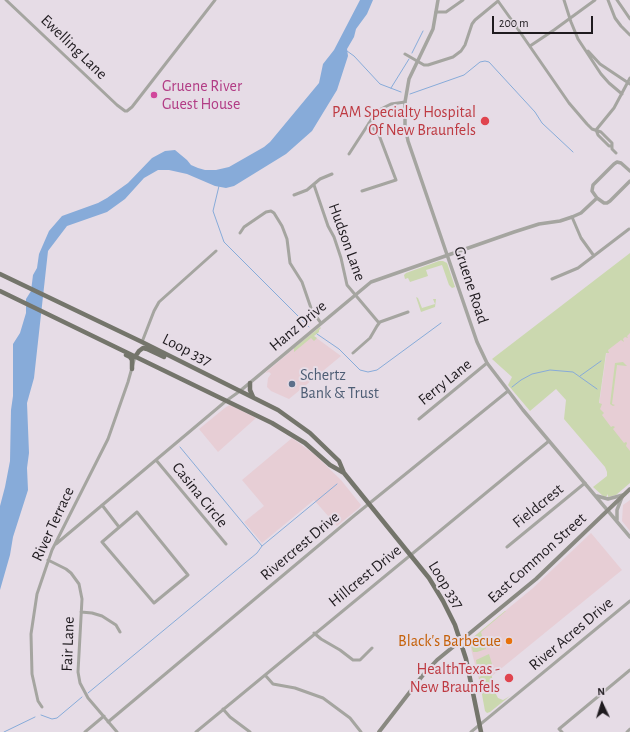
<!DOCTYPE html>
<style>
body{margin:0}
#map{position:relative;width:630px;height:732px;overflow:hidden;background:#e6dce6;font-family:"Alegreya Sans",sans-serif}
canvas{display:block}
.north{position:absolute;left:582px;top:684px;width:40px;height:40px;-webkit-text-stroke:3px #e6dce6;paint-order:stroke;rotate:356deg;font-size:11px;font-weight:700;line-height:16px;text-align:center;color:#1f1b1f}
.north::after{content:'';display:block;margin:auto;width:14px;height:18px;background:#1f1b1f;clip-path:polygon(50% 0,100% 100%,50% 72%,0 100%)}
.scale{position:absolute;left:492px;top:16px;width:101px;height:18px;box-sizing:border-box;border:2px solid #1f1b1f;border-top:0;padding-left:5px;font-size:12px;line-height:14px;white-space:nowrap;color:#1f1b1f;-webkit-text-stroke:3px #e6dce6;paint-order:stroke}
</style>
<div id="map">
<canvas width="630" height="732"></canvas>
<div class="north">N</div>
<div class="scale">200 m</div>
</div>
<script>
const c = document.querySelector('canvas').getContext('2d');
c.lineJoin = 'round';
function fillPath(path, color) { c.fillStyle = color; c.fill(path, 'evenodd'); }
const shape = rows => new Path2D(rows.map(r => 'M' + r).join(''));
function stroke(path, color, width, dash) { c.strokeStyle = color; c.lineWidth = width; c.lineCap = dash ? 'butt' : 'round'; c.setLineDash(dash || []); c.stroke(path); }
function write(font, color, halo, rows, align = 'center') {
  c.font = font + ' "Alegreya Sans",sans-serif'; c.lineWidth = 4; c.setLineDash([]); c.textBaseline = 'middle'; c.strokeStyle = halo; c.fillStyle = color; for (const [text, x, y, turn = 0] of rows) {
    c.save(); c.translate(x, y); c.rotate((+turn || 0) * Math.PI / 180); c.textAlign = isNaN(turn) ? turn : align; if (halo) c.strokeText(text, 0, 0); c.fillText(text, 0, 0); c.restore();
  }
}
const commercial = shape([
 [630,331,630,454,598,412,607,349],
 [311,334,341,356,289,399,271,391,267,387,268,378,271,374,269,372,265,373],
 [230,405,256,418,218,452,199,429,226,407],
 [292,438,314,454,341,480,361,505,359,508,337,526,314,500,262,543,244,522,264,506,242,480],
 [630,500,630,531,622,521,623,505],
 [591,533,622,570,492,676,479,680,470,645,471,639,533,588]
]);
const green = shape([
 [630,253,630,333,627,336,628,338,625,337,623,339,624,342,621,340,608,350,609,353,606,353,599,403,602,404,600,409,604,413,602,415,611,427,613,426,615,427,613,429,624,443,626,442,627,443,626,446,630,451,630,483,616,495,608,497,608,494,606,497,603,496,593,487,607,476,607,472,605,467,564,419,566,400,556,389,530,411,508,385,512,377,492,359],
 [439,261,443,261,447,263,455,287,452,288,449,285,442,265,426,270,428,276,410,282,408,278,405,279,404,275,406,273],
 [416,297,418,298,422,308,435,304,433,299,436,299,435,307,421,312],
 [320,327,321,328,316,333,319,330,319,332,314,336,317,338,314,341,311,338,294,352,294,348],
 [623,362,627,366,617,365,612,404,615,405,613,406,610,404,615,363],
 [505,611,506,611,481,632,486,649,477,652,473,652,470,643,471,639],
 [489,654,492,664,491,666,480,669,477,668,476,660],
 [491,672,495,692,498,698,503,700,510,696,490,712,487,713,485,711,479,678,482,675]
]);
const water = shape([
 [360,0,373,0,367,14,356,29,354,37,347,49,348,56,337,90,312,131,286,154,234,186,226,188,215,186,187,174,169,170,158,170,144,178,125,199,107,212,67,226,48,251,34,378,27,403,29,453,27,468,28,490,13,537,10,555,0,590,0,506,5,487,10,461,11,410,13,396,13,344,20,333,26,313,26,299,31,291,33,275,37,268,39,254,49,231,62,216,98,203,107,198,128,183,152,158,165,151,175,150,187,160,191,165,198,168,205,170,216,170,229,167,264,147,270,142,319,83,323,64,334,50]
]);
const stream = shape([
 [347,51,354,56,380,84,401,92],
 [412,53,423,31],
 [391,88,409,59],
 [410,94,464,75,480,62,485,61,489,62,535,112,542,123,573,152],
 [219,186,213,211,224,242,309,327],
 [317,334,339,349,360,370,368,372,377,370,441,323],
 [580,376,601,361],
 [512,387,521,380,532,374,550,370,573,372,597,389],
 [262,546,337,484],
 [88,693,257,553,262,546,180,447],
 [41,715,52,719,57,718,82,697],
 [4,732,35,717]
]);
const minor = shape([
 [6,0,117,105,125,111,127,111,132,107,215,0],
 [564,0,571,22,578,39,601,74,609,83,622,94],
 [608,0,615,18,621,26,630,35],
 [617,0,630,19],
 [436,12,446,12,463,0],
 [530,46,554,30,595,0],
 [588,51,600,64,630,84],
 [405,54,424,65,428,65,453,57,461,51,465,45,472,24,475,20,498,1,513,22,569,103,587,124,592,129,601,132,612,143,612,149,616,153],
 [596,130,614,108,630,78],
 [596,130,598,135,609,146,612,146],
 [349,154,373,117,381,109,391,104,405,102],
 [314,185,328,226,334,237,341,258,347,285,379,323],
 [362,191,396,180,379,135,369,123],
 [294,195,307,190,320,179,332,174],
 [572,217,581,238,594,256],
 [240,233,244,227,266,212,271,211,274,213,282,226,287,239,290,263,302,282,312,311,321,323],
 [552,279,578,268,629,229],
 [142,342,154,311,159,302,216,251],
 [353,353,370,338,377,326,380,322,408,312],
 [419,419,487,363],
 [156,460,226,544],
 [102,505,119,527],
 [137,512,188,575,154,603,102,542,137,512],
 [56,544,226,401,240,391],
 [507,547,585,483],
 [48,560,66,569,71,573,79,584,82,599,78,672,80,683,88,698,117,732],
 [81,612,92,613,102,616,116,625,120,632],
 [314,633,321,639,340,650,353,660,360,660,372,648],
 [265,675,273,684,295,688,323,698,350,718,361,732],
 [42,707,38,701,32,674,31,634,37,594,52,550,108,439,128,382,135,357],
 [223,709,230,717,250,732],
 [108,722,355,515,508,391],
 [85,732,104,716],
 [196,732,549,441],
 [471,732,630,601],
 [562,732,559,729,630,670],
 [627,732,630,729]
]);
const tertiary = shape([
 [438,0,433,29,409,79,405,102,405,126,408,141,477,342,487,363,523,410,630,537],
 [630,171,621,163,617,162,614,164,593,185,592,191,597,198,604,203,607,203,610,201,630,181],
 [240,391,371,282,514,232,539,224,560,221,572,217,581,213,597,198],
 [597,496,608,499,623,495],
 [617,520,617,510,622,497]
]);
const secondary = shape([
 [379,732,423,675,437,660,536,579,630,489]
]);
const primary = shape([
 [0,274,142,342,278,410,310,433,339,461,344,473],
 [0,291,272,423,305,443,330,465,344,473,429,578,443,601,455,625,466,659,481,732],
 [126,355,130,357,132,360,132,369],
 [135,357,139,351,143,348,147,349,164,357],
 [250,383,250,390,253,397]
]);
const markers = [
 [154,95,4,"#d1479c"],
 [485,121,5,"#e0444e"],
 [292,384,4,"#5c6f8a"],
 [509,641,4,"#e8710a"],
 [509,678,5,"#e0444e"]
];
const streetNames = [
 ["Ewelling Lane",74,47,44],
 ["Hudson Lane",347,242,70],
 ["Gruene Road",471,285,72],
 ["Hanz Drive",298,326,-40],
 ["Loop 337",187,350,27],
 ["Ferry Lane",445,382,-39],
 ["Casina Circle",200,495,51],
 ["Fieldcrest",538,506,-39],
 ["River Terrace",53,524,-65],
 ["Rivercrest Drive",300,546,-40],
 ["East Common Street",537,558,-42],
 ["Hillcrest Drive",365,576,-39],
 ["Loop 337",446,585,58],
 ["River Acres Drive",571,634,-40],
 ["Fair Lane",68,644,-88]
];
const hotelNames = [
 ["Gruene River",162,86],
 ["Guest House",162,104]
];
const healthNames = [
 ["PAM Specialty Hospital",476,112],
 ["Of New Braunfels",476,130],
 ["HealthTexas -",500,669],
 ["New Braunfels",500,687]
];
const serviceNames = [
 ["Schertz",300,375],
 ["Bank & Trust",300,393]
];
const foodNames = [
 ["Black's Barbecue",501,641]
];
fillPath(commercial, '#e7ced5');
fillPath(green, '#cbd8af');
fillPath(water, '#87abd9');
stroke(stream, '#87abd9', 1);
stroke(minor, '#a5a5a0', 3);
stroke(tertiary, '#a5a5a0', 3.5);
stroke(secondary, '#898981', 4);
stroke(primary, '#74756b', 4.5);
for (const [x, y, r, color] of markers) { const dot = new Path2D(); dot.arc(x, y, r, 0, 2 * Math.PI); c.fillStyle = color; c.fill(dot); stroke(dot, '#e6dce6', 1.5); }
write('16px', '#1f1b1f', '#e6dce6', streetNames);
write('16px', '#b23c85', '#e6dce6', hotelNames, 'left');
write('16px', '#be3a42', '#e6dce6', healthNames, 'right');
write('16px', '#4e5e75', '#e6dce6', serviceNames, 'left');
write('16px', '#c56008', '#e6dce6', foodNames, 'right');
</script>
